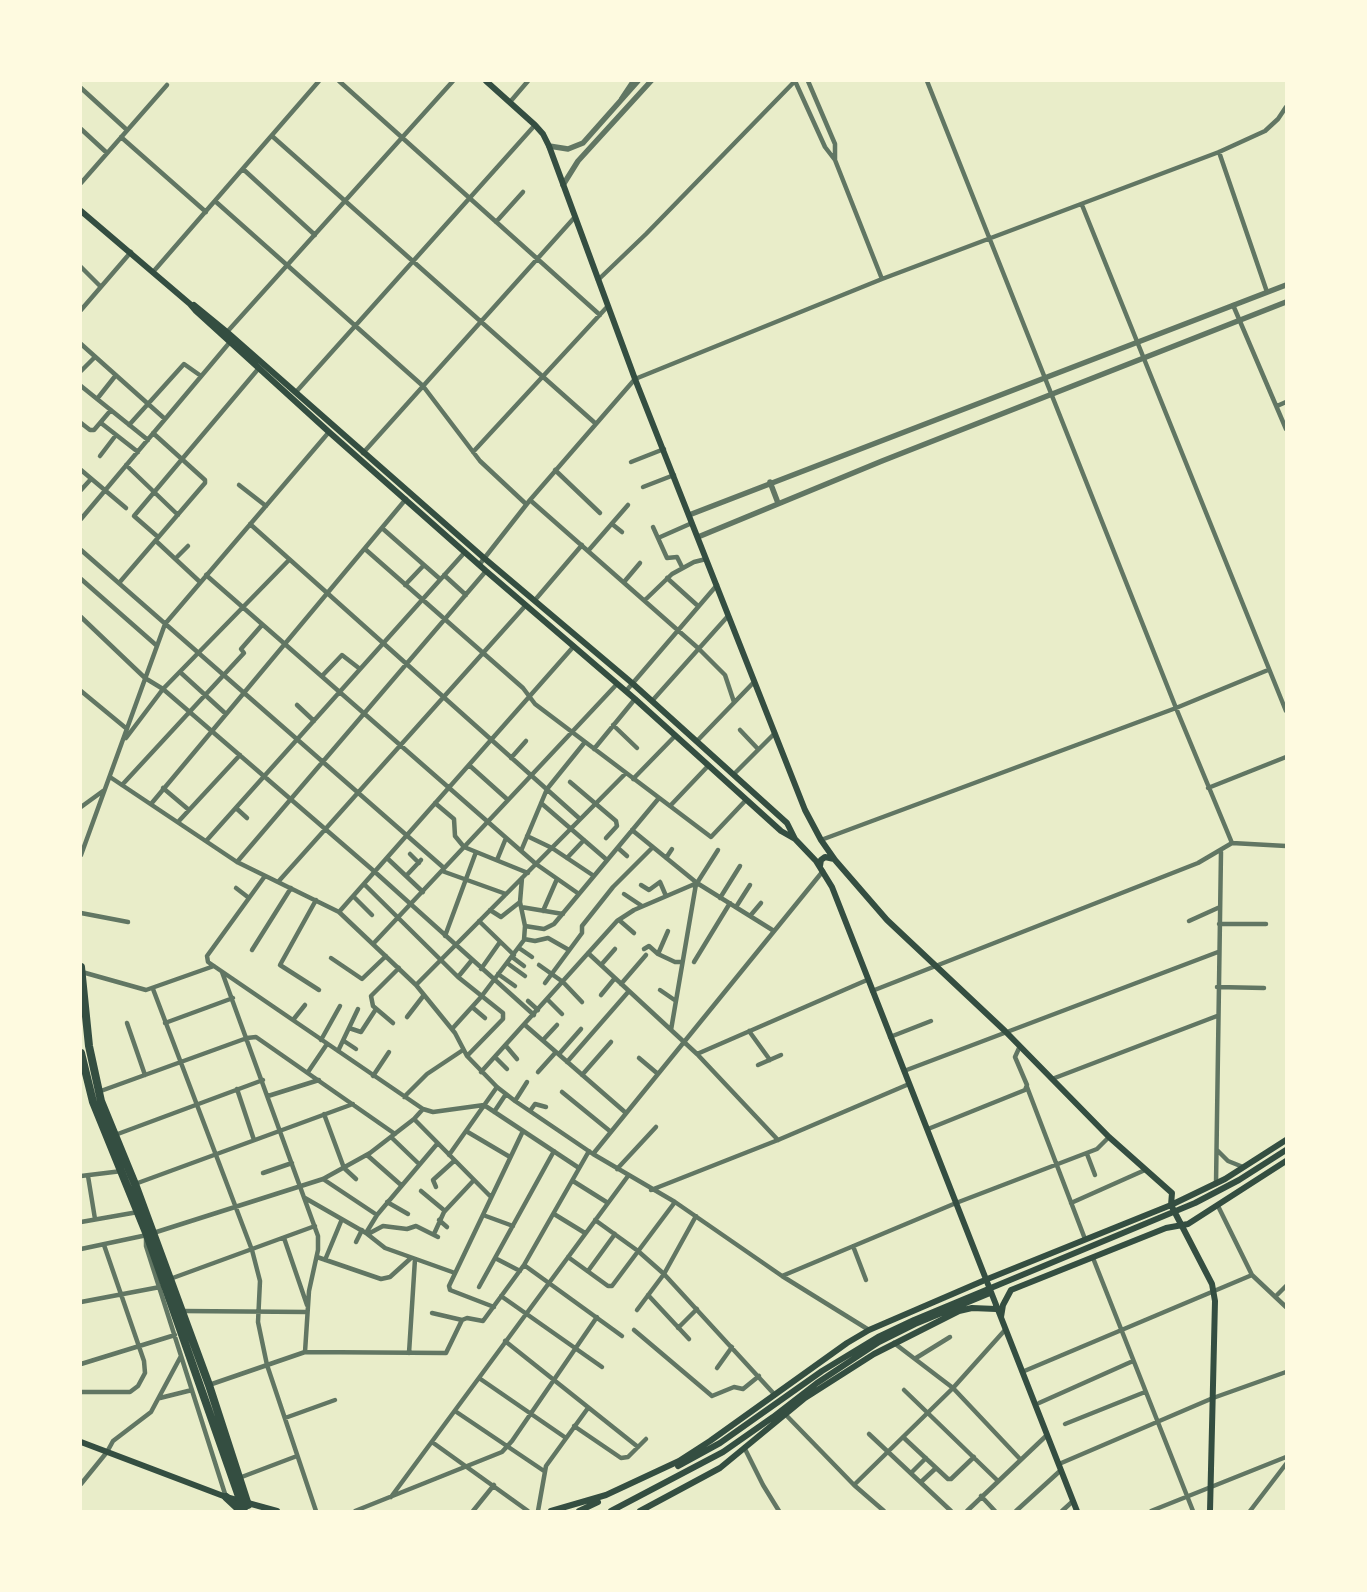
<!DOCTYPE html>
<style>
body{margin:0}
#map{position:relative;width:1367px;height:1592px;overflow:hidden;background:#e9edc9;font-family:Literata,serif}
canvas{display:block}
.frame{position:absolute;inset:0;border:82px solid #fefae0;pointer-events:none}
</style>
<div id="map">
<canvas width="1367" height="1592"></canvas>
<div class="frame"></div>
</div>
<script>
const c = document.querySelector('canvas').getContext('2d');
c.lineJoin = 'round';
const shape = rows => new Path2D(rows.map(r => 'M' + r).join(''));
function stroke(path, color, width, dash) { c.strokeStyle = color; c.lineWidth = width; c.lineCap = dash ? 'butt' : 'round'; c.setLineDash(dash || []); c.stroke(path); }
const minor = shape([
 [339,81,600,315],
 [795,81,825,147,835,160,882,279],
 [808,81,835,144,835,160],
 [927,81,1176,708,1232,843],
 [81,88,127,130],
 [621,99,633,81],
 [510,102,528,81],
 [81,129,107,153],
 [272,136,595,423],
 [121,137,206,212],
 [1219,152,1267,292],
 [243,169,315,235],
 [81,183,167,85],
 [215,201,423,386,480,461,526,504],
 [1082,205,1286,711],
 [496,222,523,192],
 [81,267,101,287],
 [153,272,319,81],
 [598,280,646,234,795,81],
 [1233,305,1286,429],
 [81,310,131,252],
 [227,332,453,81],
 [81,344,165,419],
 [81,371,95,357],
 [81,386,148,440],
 [296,392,535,125],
 [97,399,116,375],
 [1277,406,1286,402],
 [81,423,90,430,94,430,111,410],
 [101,423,138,452],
 [129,425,184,364,201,376],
 [473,452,607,307],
 [363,453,574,218],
 [100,456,116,435],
 [631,462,664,449],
 [126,465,178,515],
 [81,470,126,508],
 [555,470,600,513],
 [239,485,266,506],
 [643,487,674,475],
 [81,490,91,479],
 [530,500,698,648,725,675,734,702],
 [81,519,230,342],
 [250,524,580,819],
 [612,524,622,532],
 [653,527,667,558,677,557,682,567],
 [382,528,440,579],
 [158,537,134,516,259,368],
 [658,538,692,523],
 [156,541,200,582],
 [365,549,523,688,535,704,711,837,746,800],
 [81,550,444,868],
 [588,551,628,505],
 [175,559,188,546],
 [479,565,530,500,635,379,882,279,1219,152,1265,131,1278,119,1286,107],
 [206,575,536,864,579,894],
 [444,575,466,595],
 [667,578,698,606],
 [81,579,156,645],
 [624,582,640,563],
 [119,583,205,483,205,480,153,433],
 [405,585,424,565],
 [535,600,582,545],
 [645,600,672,574,694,562,706,559],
 [81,617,145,678,163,689,375,872,534,1015],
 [180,672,226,714],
 [322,676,342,655,360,669],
 [81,691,127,729],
 [626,691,717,585],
 [652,701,728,616],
 [297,705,314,721],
 [613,725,637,748],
 [740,730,758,749],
 [126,738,163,689,289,560],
 [697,741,754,682],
 [594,749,635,699],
 [511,758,526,741],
 [469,765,508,800],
 [734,774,775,733],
 [110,777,237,862,339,912,416,985,455,1033,467,1056,497,1087,515,1101,593,1154,675,1202,782,1276,869,1330],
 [633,779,675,736],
 [570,782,616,821,617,826,606,838],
 [122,785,244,653,241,649,262,625],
 [163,788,189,810],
 [1208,788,1286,757],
 [435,803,454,819,455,836,464,847,528,873],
 [541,803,607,860],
 [151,804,406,499],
 [670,806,708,766],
 [81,807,103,791],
 [236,808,247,818],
 [178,822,240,755],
 [632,830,697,883,774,931],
 [527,836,552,848,594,876],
 [207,840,465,552],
 [821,840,1176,708,1268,670],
 [618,848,627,856],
 [521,851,547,789,585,742],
 [410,854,419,863],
 [81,855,165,624,329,432],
 [387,858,423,892],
 [567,858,584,840],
 [666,858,672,849],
 [497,860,506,838],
 [237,862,486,571],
 [442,871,506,894],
 [265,876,207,956,208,962,423,1109,433,1112,484,1105,579,1168],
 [406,876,421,860],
 [278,882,526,605],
 [364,884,458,977,503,1013,503,1019,467,1056],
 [641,885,649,890,660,882,666,896],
 [236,888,249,898],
 [624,894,642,906],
 [353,896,372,915],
 [720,898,740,866],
 [316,900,280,965,319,990],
 [521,907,563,914],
 [736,907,750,885],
 [490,910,501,917,520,902],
 [543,911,557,879],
 [339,912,574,646],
 [81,913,128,922],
 [750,916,761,903],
 [619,920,634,933],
 [479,921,514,955],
 [1189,921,1220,907],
 [1219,924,1266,924],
 [525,926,544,929,554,924,659,798],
 [445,936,476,852],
 [524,939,535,941,548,938,569,950],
 [373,944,617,684],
 [519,948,532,957],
 [644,949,649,946,658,954,675,962,682,962],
 [252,950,291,888],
 [588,953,697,1054,778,1140],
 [658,954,668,931],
 [512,957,524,966],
 [331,958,362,979,386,956],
 [694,962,730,903],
 [507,963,525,976],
 [539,965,563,982,582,1002],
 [601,965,615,949],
 [481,969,500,942],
 [82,972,146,990,214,966],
 [222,972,318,1236,318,1250,309,1291,305,1352],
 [498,974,515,986],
 [458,977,472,960],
 [545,983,582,933,582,926,613,887,653,847],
 [621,984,646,955],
 [416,985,626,773],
 [1217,987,1264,988],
 [153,989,252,1250,260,1281,258,1322,267,1365,316,1511],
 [660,990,676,1001],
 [872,991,1198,863,1232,843,1286,846],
 [601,995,615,978],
 [547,999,562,1014],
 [528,1001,538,1010],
 [472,1007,485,1018],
 [407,1017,424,995],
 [293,1020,305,1005],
 [127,1023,145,1075],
 [165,1023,233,998],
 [393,1023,373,1006,371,996,399,968],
 [525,1025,626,1113],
 [349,1028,361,1032,376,1009],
 [452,1029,481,997,524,940,525,926,520,902,522,878],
 [671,1030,696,884],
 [749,1031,770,1060],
 [890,1037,931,1021],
 [321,1040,340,1006],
 [543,1040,557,1025],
 [344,1041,356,1049],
 [506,1046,517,1059],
 [338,1051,358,1009],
 [559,1054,581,1029],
 [697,1054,867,980],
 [495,1057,507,1069],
 [639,1058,658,1074],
 [567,1062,629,991],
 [758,1065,781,1055],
 [904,1071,1218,952],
 [308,1072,327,1044],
 [481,1072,617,921,634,910,697,883,718,850],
 [538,1072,556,1052],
 [582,1075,611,1042],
 [373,1076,389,1052],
 [1052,1079,1217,1016],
 [1027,1087,1085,1239],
 [237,1089,254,1140],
 [98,1092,247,1038,256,1037,395,1134],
 [562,1092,611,1132],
 [268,1096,319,1080],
 [404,1097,427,1074,463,1050],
 [515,1101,527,1082],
 [530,1111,535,1104,546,1107],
 [494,1112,506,1094],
 [324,1114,344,1168,356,1179],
 [414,1119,491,1197],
 [928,1129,1025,1090,1027,1085,1015,1057,1020,1046],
 [466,1131,510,1157],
 [115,1135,263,1080],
 [391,1137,419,1164],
 [1217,1150,1228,1161,1243,1167],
 [593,1154,823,871],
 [1087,1154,1095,1175],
 [367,1155,401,1185],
 [449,1155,497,1087],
 [617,1169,656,1127],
 [263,1173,292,1163],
 [81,1176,122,1171],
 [88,1176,95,1219],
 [323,1179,377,1215],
 [573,1181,608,1203],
 [135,1184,353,1104],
 [1216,1184,1221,852],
 [436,1187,433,1180,454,1161],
 [651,1190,778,1140,909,1084],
 [421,1191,445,1211],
 [305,1198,366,1233,385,1248,455,1273],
 [387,1202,408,1214],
 [1071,1203,1145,1170],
 [1218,1206,1252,1275,1286,1307],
 [554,1214,585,1233],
 [483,1215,513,1226],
 [439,1220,447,1227],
 [595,1220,638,1251,664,1274,775,1395],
 [81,1222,138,1212],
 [366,1233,377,1215,437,1144],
 [368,1234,383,1226,407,1229,416,1226,438,1237],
 [434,1234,444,1212,474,1180],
 [146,1237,146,1246,226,1497],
 [284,1238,307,1305],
 [356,1242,362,1230],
 [853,1246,866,1280],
 [81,1249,147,1235,323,1179,370,1153,414,1119,423,1109],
 [317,1257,381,1279,390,1277,411,1258],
 [568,1257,608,1286,612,1286,675,1202],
 [495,1258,520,1271],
 [1093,1258,1193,1511],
 [325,1260,342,1219],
 [524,1265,622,1336],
 [588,1271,615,1234],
 [782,1276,956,1203,1097,1149,1109,1137],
 [170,1279,315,1226],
 [479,1287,554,1151],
 [648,1295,689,1339],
 [501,1296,602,1367],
 [1275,1297,1286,1286],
 [81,1302,160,1287],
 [494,1307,450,1290,449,1286,523,1131],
 [637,1310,664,1274,696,1216],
 [182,1311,307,1312],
 [432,1313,462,1320,467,1318,483,1321,524,1265,589,1151],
 [678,1328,697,1309],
 [634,1330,712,1396,734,1387,743,1389,759,1376],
 [505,1341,638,1447],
 [894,1343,953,1388,1020,1459],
 [409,1353,415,1259],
 [916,1358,950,1337],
 [81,1364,175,1335],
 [717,1368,732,1347],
 [1022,1372,1252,1275],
 [479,1378,566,1438],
 [209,1385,305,1352,446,1353,462,1320],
 [904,1390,998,1481],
 [81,1392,130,1392,138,1386,145,1373,144,1361,104,1245],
 [160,1398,192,1390],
 [1039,1403,1133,1361],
 [455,1411,544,1471],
 [785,1414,854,1485,884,1511],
 [285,1418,335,1400],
 [1065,1424,1145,1392],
 [574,1426,621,1458,628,1457,646,1439],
 [869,1434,951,1511],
 [903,1437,948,1479,951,1479,974,1457],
 [432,1442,528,1511],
 [745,1449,763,1485,779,1511],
 [1059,1464,1213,1398,1286,1372],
 [911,1473,926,1458],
 [239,1478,297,1456],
 [921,1482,936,1468],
 [81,1484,107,1452,113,1441,151,1412,181,1356],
 [854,1485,953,1388,1005,1330],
 [981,1496,995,1511],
 [391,1497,628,1176],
 [355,1511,502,1452,512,1441,597,1317],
 [473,1511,494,1485],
 [538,1511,546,1466,588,1408],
 [967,1511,1047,1435],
 [1016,1511,1061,1470],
 [1062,1511,1073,1501],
 [1151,1511,1286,1457],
 [1250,1511,1286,1464]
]);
const tertiary = shape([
 [549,146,568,149,583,143,638,81],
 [563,185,578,161,651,81],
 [770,482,778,503],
 [689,515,1286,285],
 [698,537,882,461,1286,302]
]);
const secondary = shape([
 [486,81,535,125,543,134,549,146,635,379,805,810,821,840,835,860,887,920,1005,1031,1109,1137,1172,1193,1171,1205,1212,1284,1215,1301,1210,1511],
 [81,211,190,304,196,311,329,432,486,571,635,699,781,831,795,839,816,861,832,887,1077,1511],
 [194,305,227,332,484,558,632,683,787,823,795,839],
 [820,866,821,860,825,857,834,859],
 [1001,1317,1003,1305,1011,1290,1166,1228,1188,1224,1286,1161],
 [81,1442,226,1497,277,1511],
 [678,1466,720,1443,822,1371,878,1337,914,1320,1195,1203,1239,1180,1286,1150],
 [551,1511,606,1495,679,1461,710,1441,847,1343,869,1330,985,1280,1171,1205,1225,1179,1286,1140],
 [579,1511,598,1502],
 [611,1511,723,1452,773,1417,817,1383,879,1342,915,1324,990,1293],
 [640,1511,720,1468,805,1398,874,1354,959,1311,972,1308,996,1309]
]);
const primary = shape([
 [81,967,89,1046,101,1101,135,1184,209,1385,248,1505],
 [81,1053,93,1102,147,1235,244,1511],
 [226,1497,241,1511]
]);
stroke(minor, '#617663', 4.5);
stroke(tertiary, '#617663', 5.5);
stroke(secondary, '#344e41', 6);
stroke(primary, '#344e41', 8);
</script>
